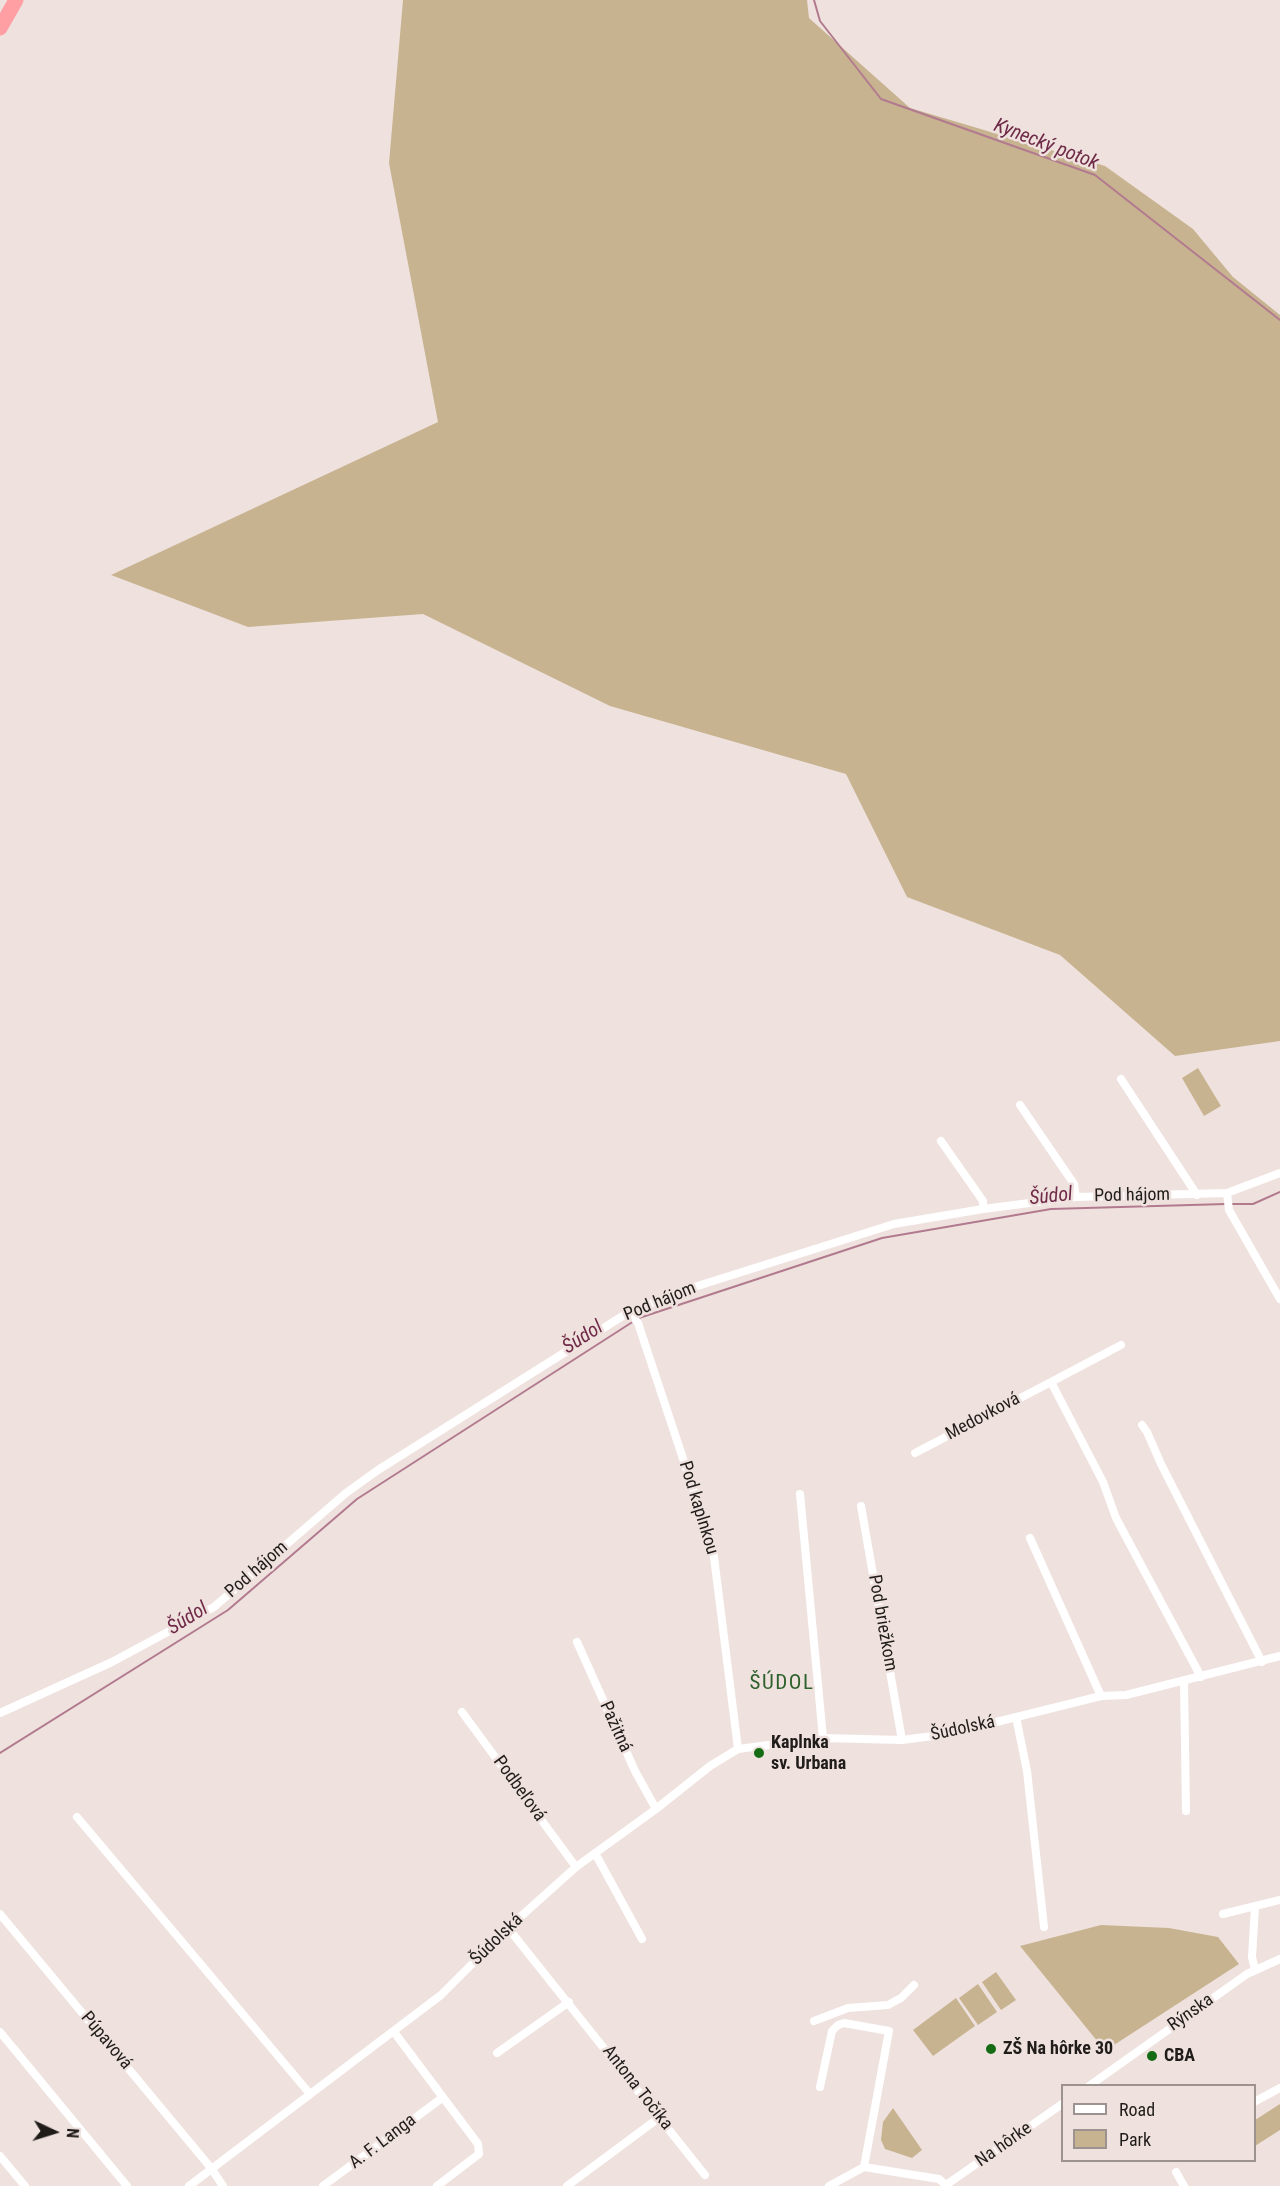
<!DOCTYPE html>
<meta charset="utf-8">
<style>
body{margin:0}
#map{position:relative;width:1280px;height:2186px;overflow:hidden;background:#efe2de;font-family:"Roboto Condensed",sans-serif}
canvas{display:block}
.legend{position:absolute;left:1061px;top:2084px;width:195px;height:78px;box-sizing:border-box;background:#efe2de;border:2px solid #9c9390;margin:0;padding:8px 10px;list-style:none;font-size:18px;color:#201c1a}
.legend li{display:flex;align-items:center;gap:12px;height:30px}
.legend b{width:30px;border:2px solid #9c9390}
.north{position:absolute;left:24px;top:2102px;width:60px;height:60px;-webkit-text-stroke:4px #efe2de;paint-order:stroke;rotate:94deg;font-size:16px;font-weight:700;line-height:24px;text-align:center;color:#201c1a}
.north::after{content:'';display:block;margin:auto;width:21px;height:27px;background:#201c1a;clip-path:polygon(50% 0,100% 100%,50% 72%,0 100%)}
</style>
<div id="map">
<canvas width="1280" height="2186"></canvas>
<ul class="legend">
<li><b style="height:8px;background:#fff"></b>Road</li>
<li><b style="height:16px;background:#c8b391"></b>Park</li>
</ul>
<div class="north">N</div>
</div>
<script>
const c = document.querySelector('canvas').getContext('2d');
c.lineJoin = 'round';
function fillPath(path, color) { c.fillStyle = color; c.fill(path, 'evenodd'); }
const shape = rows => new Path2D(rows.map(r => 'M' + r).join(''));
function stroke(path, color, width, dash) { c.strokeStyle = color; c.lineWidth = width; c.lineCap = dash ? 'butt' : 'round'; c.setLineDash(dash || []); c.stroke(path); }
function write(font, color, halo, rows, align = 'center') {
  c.font = font + ' "Roboto Condensed",sans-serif'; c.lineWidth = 5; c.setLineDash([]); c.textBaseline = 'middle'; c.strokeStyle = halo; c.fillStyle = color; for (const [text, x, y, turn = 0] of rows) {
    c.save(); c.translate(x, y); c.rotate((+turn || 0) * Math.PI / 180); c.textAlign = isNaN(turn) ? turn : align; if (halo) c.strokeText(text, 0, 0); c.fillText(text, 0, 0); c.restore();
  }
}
const green = shape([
 [403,0,807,0,809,18,910,108,1105,166,1193,229,1233,277,1280,315,1280,1041,1175,1056,1060,955,907,897,846,774,610,706,423,614,248,627,111,575,438,422,389,163],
 [1198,1068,1221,1106,1204,1116,1182,1078],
 [1101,1925,1169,1928,1218,1937,1239,1964,1114,2045,1102,2047,1020,1946],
 [996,1972,1016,2000,1001,2010,982,1982],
 [978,1984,997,2012,978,2025,959,1998],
 [956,1998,975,2026,933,2056,913,2030],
 [1280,2104,1280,2130,1255,2146,1255,2120],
 [893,2108,922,2150,912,2158,885,2149,881,2140,883,2122]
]);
const stream = shape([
 [814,0,820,21,881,99,1095,175,1280,320],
 [1232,1204,1253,1204,1280,1192],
 [639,1318,882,1238,1051,1209,1226,1204],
 [0,1753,228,1610,357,1499,634,1321]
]);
const minor = shape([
 [1121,1079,1197,1195],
 [1020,1105,1074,1184,1076,1197],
 [941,1141,983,1201,983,1209],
 [1227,1193,1229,1210,1280,1299],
 [629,1312,638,1323,713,1549,738,1749],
 [1051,1382,1121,1345],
 [1142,1425,1147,1432,1161,1464,1262,1662],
 [915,1453,1051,1382,1103,1482,1116,1518,1201,1677],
 [800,1494,823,1738],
 [861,1506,902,1740],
 [1030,1538,1101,1696],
 [577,1642,635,1771,656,1809],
 [1184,1681,1186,1811],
 [462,1712,576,1867],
 [0,1713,112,1662,214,1607,346,1493,378,1470,629,1312,688,1289,894,1224,983,1209,1076,1197,1227,1193,1280,1173],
 [1016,1717,1027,1771,1044,1927],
 [77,1817,310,2094],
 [595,1853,642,1939],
 [1255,1907,1252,1957,1255,1970],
 [0,1914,211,2168,223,2186],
 [1223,1914,1280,1900],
 [508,1928,705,2175],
 [814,2021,848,2008,888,2005,901,1998,914,1985],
 [0,2032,127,2186],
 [394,2032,478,2144,479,2154,437,2186],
 [497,2053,569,2002],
 [1089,2086,1247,1974,1280,1959],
 [820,2087,832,2031,838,2025,844,2023,889,2031,864,2167],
 [1254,2102,1280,2088],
 [0,2156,25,2186],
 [1176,2172,1184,2186],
 [189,2186,441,1995,508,1928,576,1867,656,1809,710,1766,738,1749,823,1738,902,1740,948,1734,1101,1696,1126,1695,1280,1656],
 [323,2186,442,2098],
 [567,2186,660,2117],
 [829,2186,864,2167,939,2179,946,2185,1062,2104]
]);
const motorway = shape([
 [0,28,16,0]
]);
const markers = [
 [759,1753,6,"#156c14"],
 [991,2049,6,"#156c14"],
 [1152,2056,6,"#156c14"]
];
const streetNames = [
 ["Pod hájom",1132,1196,-1],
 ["Pod hájom",660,1302,-22],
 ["Medovková",983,1417,-28],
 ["Pod kaplnkou",698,1508,73],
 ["Pod hájom",257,1570,-41],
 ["Pod briežkom",882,1623,80],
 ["Pažitná",615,1727,66],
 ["Šúdolská",963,1729,-12],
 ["Podbeľová",519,1789,54],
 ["Šúdolská",497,1940,-44],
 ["Rýnska",1191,2013,-35],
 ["Púpavová",106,2041,50],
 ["Antona Točíka",637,2088,52],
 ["A. F. Langa",383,2142,-37],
 ["Na hôrke",1004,2145,-35]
];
const poiNames = [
 ["Kaplnka",771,1743],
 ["sv. Urbana",771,1764],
 ["ZŠ Na hôrke 30",1003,2049],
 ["CBA",1164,2056]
];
const waterNames = [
 ["Kynecký potok",1046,145,21],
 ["Šúdol",1051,1197,-6],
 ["Šúdol",583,1338,-33],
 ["Šúdol",188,1619,-32]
];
const quarterNames = [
 ["ŠÚDOL",782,1684]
];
fillPath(green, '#c8b391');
stroke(stream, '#b27a8f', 2);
stroke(minor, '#fff', 8);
stroke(motorway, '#ff9ea3', 15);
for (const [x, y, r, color] of markers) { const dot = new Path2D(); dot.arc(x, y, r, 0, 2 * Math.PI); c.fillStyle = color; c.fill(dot); stroke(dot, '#efe2de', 2); }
write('18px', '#201c1a', '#efe2de', streetNames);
write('bold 18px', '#201c1a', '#efe2de', poiNames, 'left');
write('italic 20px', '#6f2a48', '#efe2de', waterNames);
c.letterSpacing = '1.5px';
write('21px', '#2e612b', '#efe2de', quarterNames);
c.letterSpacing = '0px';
</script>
